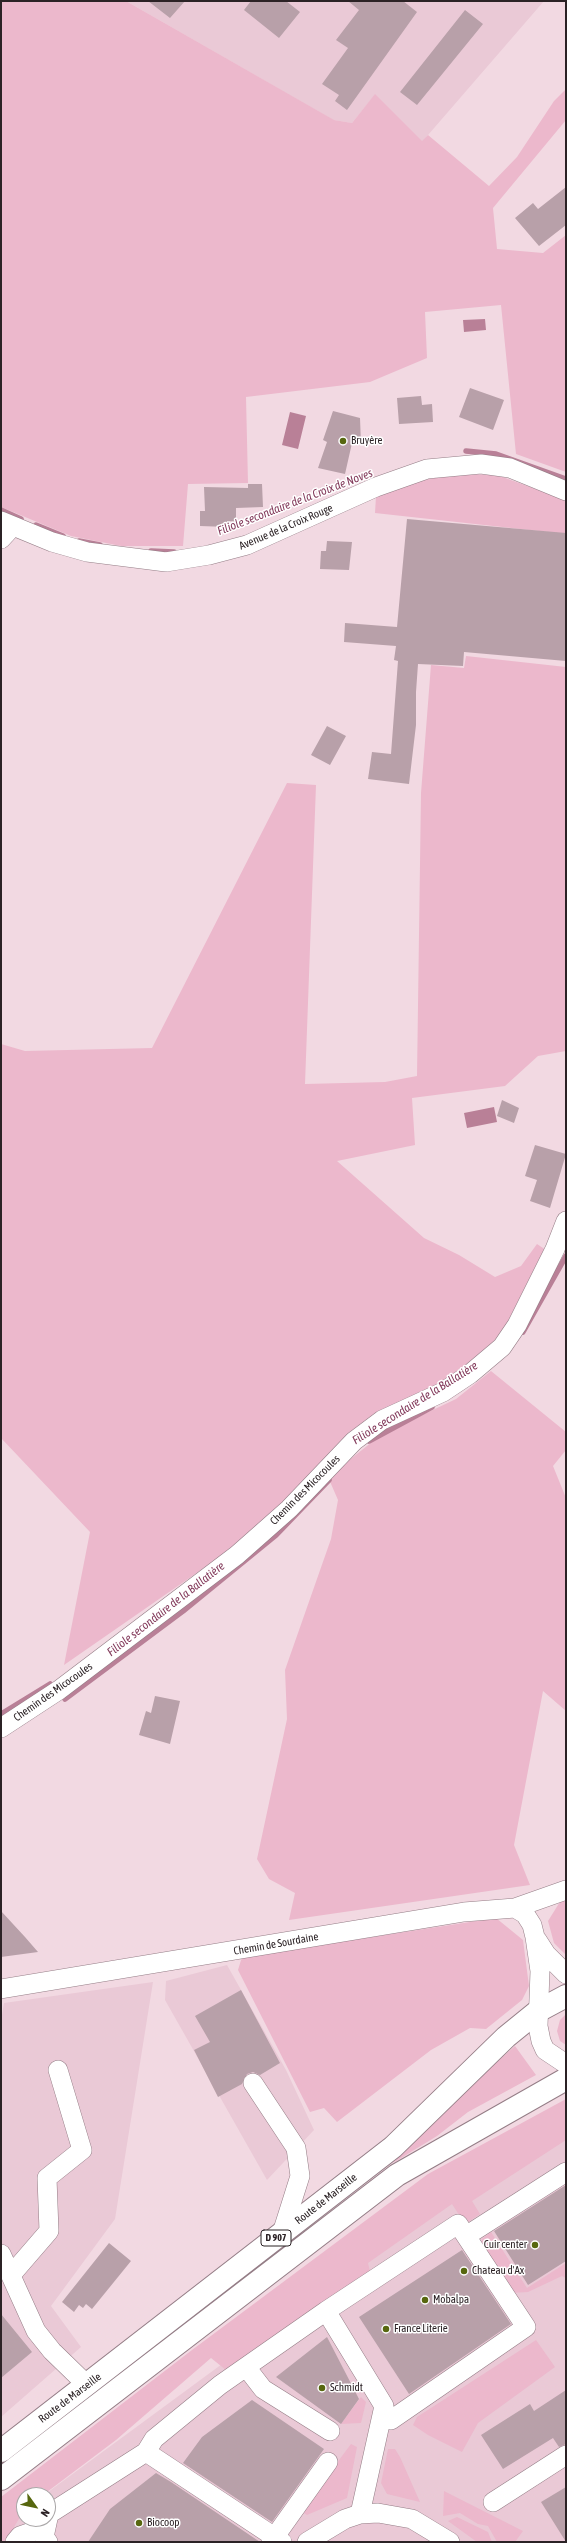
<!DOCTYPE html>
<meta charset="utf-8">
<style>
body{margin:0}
#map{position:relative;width:567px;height:2543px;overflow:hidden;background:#f2d9e2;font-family:"Asap Condensed",sans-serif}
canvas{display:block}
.frame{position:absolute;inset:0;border:2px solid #2b2225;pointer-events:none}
.north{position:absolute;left:16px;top:2487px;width:40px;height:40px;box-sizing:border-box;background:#fff;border:1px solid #aaa7a8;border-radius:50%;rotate:123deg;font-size:11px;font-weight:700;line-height:16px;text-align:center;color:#2b2225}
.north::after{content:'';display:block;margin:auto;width:14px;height:18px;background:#57670f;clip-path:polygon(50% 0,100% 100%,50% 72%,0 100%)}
</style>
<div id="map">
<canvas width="567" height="2543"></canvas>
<div class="frame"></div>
<div class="north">N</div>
</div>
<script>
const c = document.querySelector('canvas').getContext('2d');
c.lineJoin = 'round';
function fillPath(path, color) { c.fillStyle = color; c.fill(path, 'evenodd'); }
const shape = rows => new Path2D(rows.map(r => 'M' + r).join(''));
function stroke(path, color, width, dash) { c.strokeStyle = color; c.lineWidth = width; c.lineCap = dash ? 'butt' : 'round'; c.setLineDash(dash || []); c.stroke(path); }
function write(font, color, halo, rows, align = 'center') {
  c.font = font + ' "Asap Condensed",sans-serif'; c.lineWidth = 3; c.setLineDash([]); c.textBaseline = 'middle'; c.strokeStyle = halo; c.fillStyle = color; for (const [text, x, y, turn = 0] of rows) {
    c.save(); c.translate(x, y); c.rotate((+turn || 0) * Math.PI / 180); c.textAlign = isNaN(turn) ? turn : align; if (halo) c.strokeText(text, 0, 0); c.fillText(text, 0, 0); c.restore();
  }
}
const built = shape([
 [126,1,437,2,544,1,422,142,375,95,352,123,333,120],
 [227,1965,286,2070,314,2130,267,2180,165,2000,166,1981],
 [153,1982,115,2219,51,2306,81,2347,1,2417,1,2021,4,2003],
 [566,2118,566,2542,1,2542,1,2527,24,2510,24,2519,48,2519,48,2495,44,2495,483,2172]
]);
const green = shape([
 [1,1,126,1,334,120,352,123,375,94,422,141,428,135,489,186,517,157,554,101,566,89,566,120,493,208,497,249,543,253,566,235,566,472,516,454,501,305,425,312,427,358,370,382,246,397,248,483,188,484,183,546,121,546,71,536,1,507],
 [456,474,497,475,566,500,566,534,375,513,376,496,424,480],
 [466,656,566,667,566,1051,538,1056,505,1086,412,1098,415,1145,337,1161,424,1238,459,1255,495,1277,521,1266,537,1244,549,1252,513,1317,489,1347,443,1383,403,1405,260,1529,64,1665,90,1532,1,1438,1,1044,25,1051,152,1048,287,783,316,785,305,1084,385,1082,417,1076,421,793,431,665,464,668],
 [491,1371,566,1432,566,1450,553,1466,566,1498,566,1711,543,1691,514,1845,530,1885,289,1920,295,1893,269,1879,257,1859,287,1719,285,1670,331,1539,338,1500,328,1477,382,1434,456,1399],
 [566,1896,566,1955,554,1943,548,1921,563,1897],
 [496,1918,523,1940,529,1986,522,2000,486,2029,470,2028,431,2050,337,2122,324,2108,310,2112,238,1970,242,1957],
 [566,2014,566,2045,560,2041,557,2031,560,2020],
 [515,2046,536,2075,468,2112,437,2136,393,2163,460,2095],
 [566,2099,566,2140,472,2201,480,2214,465,2224,452,2204,368,2263,371,2275,251,2351,249,2358,226,2370,211,2358,116,2440,43,2495,24,2495,24,2510,13,2529,16,2532,8,2542,1,2542,1,2497,192,2350,428,2174],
 [491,2232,527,2288,566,2263,566,2278,562,2276,528,2292,510,2293,482,2245,482,2239],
 [536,2340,555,2367,478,2423,462,2452,428,2435,413,2425,417,2417],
 [361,2397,366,2402,361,2423,341,2424],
 [351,2444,357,2447,347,2498,307,2515,301,2511],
 [388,2449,395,2449,400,2457,420,2502,387,2494,381,2483],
 [444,2491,523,2531,515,2542,497,2542,488,2526,478,2524,460,2513,443,2516],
 [457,2517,488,2532,492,2542,477,2542,448,2521]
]);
const water = shape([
 [485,319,486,330,464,332,463,320],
 [290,412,306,416,298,449,282,445],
 [494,1107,497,1122,467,1128,464,1113]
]);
const stream = shape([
 [466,451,496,454,566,479],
 [1,510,21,519],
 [36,525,63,536],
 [79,541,100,545],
 [151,551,174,552],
 [523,1332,566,1256],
 [369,1441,432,1407],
 [65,1699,183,1611,276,1535,329,1480],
 [1,1714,50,1684]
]);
const building = shape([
 [148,1,185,1,170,18],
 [251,1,286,1,300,12,279,38,244,10],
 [348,1,403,1,417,12,347,110,335,101,339,95,322,84,348,48,336,40,359,10],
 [465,10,483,24,417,105,400,92],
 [566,187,566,225,539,246,515,218,533,203,538,209],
 [470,388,504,400,493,430,459,417],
 [421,396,422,405,432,404,433,422,399,424,397,398],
 [333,411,360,418,361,444,352,443,345,474,318,468,327,442,323,440],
 [248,484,262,484,263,507,236,508,236,522,229,521,228,527,200,526,200,511,205,511,204,487,248,488],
 [407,519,566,533,566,661,464,652,463,666,418,664,416,692,416,725,409,784,368,779,372,752,391,754,398,661,394,660,396,646,344,642,345,623,397,627],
 [327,541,352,542,349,570,320,569,321,551,326,551],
 [327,726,346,736,330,765,311,755],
 [502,1100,519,1108,514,1123,497,1116],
 [535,1145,566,1154,550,1208,530,1201,537,1180,525,1176],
 [155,1696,180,1701,170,1744,139,1735,146,1711,151,1713],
 [1,1911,25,1937,38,1952,1,1957],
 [241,1990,280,2063,260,2075,253,2072,247,2074,242,2084,218,2097,194,2050,210,2042,195,2016],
 [566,2185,566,2261,528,2285,494,2231],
 [109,2243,131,2261,92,2309,86,2304,83,2308,79,2305,74,2312,62,2302],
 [462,2250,511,2324,409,2394,359,2317],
 [1,2314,32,2352,1,2378],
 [327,2337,359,2399,341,2424,276,2377],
 [566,2390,566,2444,559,2447,553,2438,503,2469,481,2435,530,2404,534,2411],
 [252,2400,324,2449,272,2522,183,2463,202,2437],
 [156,2473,171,2482,260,2542,88,2542,110,2509],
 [566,2487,566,2542,541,2502]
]);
const minor = shape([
 [1,521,52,542,87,552,166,562,209,555,247,545,376,487,427,469,481,464,510,468,566,491],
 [1,539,12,527],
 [1,1728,59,1690,237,1555,289,1509,354,1441,382,1420,443,1392,470,1374,502,1347,517,1325,555,1249,566,1221],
 [515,1908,566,1890],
 [537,1940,546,1954,566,1974],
 [1,1989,464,1912,515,1908,525,1914,532,1925,535,1937,540,1971,538,2026,541,2041,545,2050,566,2064],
 [253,2083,296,2148,300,2176,282,2233],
 [466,2236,566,2172],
 [1,2254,36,2331,52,2351,87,2385],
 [11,2275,49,2231,47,2178,82,2150,58,2070],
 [326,2311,458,2224,526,2327,391,2420],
 [246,2367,263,2389,330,2431],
 [146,2452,154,2439,220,2385,326,2311,384,2406,360,2514],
 [493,2502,566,2455],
 [15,2542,20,2536,46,2527],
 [48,2542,44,2537,49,2514,146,2452,282,2542],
 [271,2542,328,2462],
 [307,2542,345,2519,360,2514,378,2513,412,2519,450,2542]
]);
const major = shape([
 [1,2451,393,2147,506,2037,538,2011,566,1996],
 [1,2479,397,2175,566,2079]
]);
const markers = [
 [343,441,4,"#57670f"],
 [535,2245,4,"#57670f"],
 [464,2271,4,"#57670f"],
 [425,2300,4,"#57670f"],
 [386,2329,4,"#57670f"],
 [322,2388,4,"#57670f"],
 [139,2523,4,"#57670f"]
];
const shields = [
 [276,2238,30]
];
const shieldNames = [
 ["D 907",276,2238]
];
const poiNames = [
 ["Bruyère",351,441],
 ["Cuir center",527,2245,"right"],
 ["Chateau d'Ax",472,2271],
 ["Mobalpa",433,2300],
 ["France Literie",394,2329],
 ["Schmidt",330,2388],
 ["Biocoop",147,2523]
];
const streetNames = [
 ["Avenue de la Croix Rouge",286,527,-23],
 ["Chemin des Micocoules",305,1490,-45],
 ["Chemin des Micocoules",53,1692,-35],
 ["Chemin de Sourdaine",276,1944,-10],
 ["Route de Marseille",326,2199,-38],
 ["Route de Marseille",70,2398,-37]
];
const waterNames = [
 ["Filiole secondaire de la Croix de Noves",295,502,-21],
 ["Filiole secondaire de la Ballatière",415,1403,-32],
 ["Filiole secondaire de la Ballatière",166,1609,-38]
];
fillPath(built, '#eac9d6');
fillPath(green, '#ecb8cc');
fillPath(water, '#b98097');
stroke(stream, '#b98097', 5.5);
fillPath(building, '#b8a0a9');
stroke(minor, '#947d86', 20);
stroke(major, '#947d86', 24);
stroke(minor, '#fff', 19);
stroke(major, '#fff', 22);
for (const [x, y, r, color] of markers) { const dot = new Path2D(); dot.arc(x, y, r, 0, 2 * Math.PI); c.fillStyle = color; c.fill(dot); stroke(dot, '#fff', 1.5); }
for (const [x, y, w] of shields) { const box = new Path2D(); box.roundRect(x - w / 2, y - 8, w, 16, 3); c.fillStyle = '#fff'; c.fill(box); stroke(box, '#2b2225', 1); }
write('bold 10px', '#2b2225', null, shieldNames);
write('11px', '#2b2225', '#fff', poiNames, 'left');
write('11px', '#2b2225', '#fff', streetNames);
write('italic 12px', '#833a5b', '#fff', waterNames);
</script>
